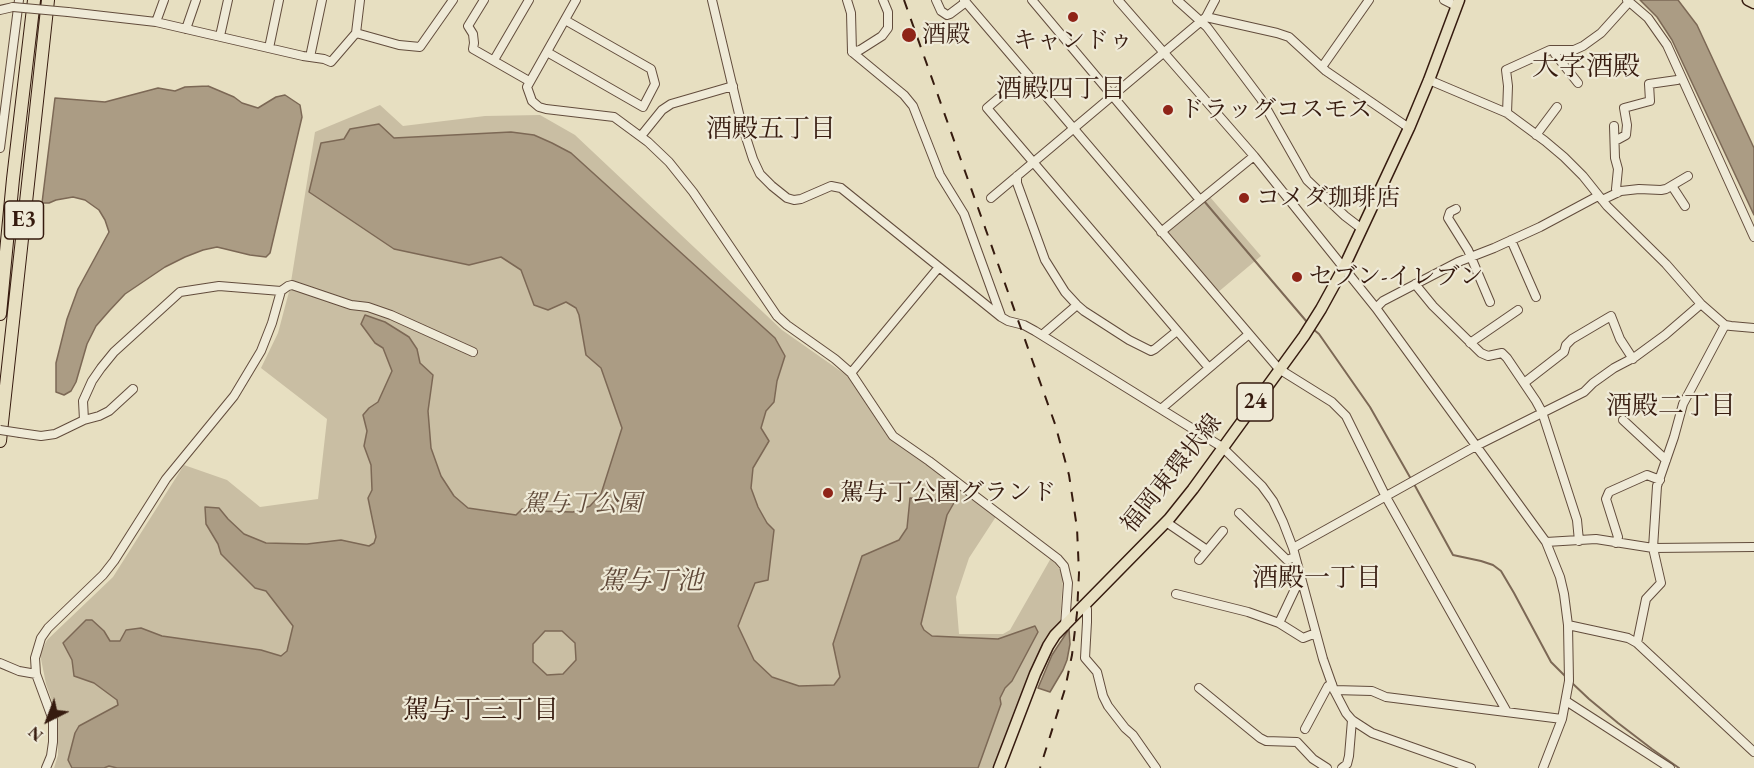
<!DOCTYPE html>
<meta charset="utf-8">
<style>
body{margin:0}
#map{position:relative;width:1754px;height:768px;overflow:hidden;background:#e7dfc1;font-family:"EB Garamond",serif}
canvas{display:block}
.north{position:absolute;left:18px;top:690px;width:60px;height:60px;-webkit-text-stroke:4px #efead7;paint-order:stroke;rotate:222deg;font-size:16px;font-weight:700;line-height:24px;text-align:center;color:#361b0f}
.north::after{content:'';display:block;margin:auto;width:21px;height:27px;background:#361b0f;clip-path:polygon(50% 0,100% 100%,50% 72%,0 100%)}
</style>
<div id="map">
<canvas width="1754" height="768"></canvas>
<div class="north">N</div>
</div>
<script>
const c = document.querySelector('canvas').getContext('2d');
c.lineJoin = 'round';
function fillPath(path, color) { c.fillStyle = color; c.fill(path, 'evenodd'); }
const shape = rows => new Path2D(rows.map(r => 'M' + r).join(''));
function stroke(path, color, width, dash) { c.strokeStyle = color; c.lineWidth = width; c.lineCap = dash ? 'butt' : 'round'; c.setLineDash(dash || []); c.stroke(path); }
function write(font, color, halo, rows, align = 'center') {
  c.font = font + ' "EB Garamond","Noto Serif JP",serif'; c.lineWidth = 4.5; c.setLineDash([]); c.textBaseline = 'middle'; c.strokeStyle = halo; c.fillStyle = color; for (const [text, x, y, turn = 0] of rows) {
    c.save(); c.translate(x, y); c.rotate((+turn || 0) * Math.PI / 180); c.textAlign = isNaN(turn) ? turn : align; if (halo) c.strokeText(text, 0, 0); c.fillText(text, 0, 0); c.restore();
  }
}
const green = shape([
 [380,105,403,126,485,116,540,115,575,135,782,330,849,377,891,437,997,515,969,558,956,597,959,634,1003,634,1010,630,1051,558,1063,574,1060,623,1046,640,1031,670,993,768,54,768,58,755,58,718,46,684,40,654,47,640,113,577,184,465,227,480,260,507,318,499,327,419,261,368,278,333,290,288,315,132],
 [1210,197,1261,256,1217,293,1167,233]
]);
const water = shape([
 [1640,0,1678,0,1697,25,1754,148,1754,215,1672,40,1657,17,1640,0],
 [208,86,234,97,242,103,258,108,276,97,285,95,300,105,302,117,270,253,266,257,250,255,217,247,203,250,185,257,165,267,125,294,110,310,96,326,87,344,76,382,71,391,64,395,56,392,56,363,67,319,78,289,109,232,105,220,99,210,85,200,73,197,56,200,49,203,42,203,55,98,105,102,158,88,175,91,185,87,208,86],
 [379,124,394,138,511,132,534,135,552,143,571,153,775,338,785,356,777,381,774,402,766,411,761,428,769,441,753,468,751,488,758,507,767,523,774,530,768,580,755,583,738,626,754,660,772,677,799,686,834,685,840,677,833,644,862,556,899,540,907,528,910,498,955,501,947,515,921,624,924,630,932,636,998,639,1035,626,1038,632,1012,681,1005,688,1000,698,1001,704,978,768,117,768,109,766,104,768,72,768,68,760,75,733,79,726,118,705,117,700,94,683,74,676,72,660,63,643,86,620,92,620,104,631,110,641,120,641,126,630,141,628,162,636,261,650,281,656,287,651,293,626,266,591,255,588,221,554,218,544,206,524,205,507,219,508,228,519,244,534,266,543,307,544,341,540,369,546,374,543,376,537,368,498,372,490,371,465,364,446,367,431,363,415,369,408,378,402,392,371,383,348,375,343,361,324,365,315,385,322,409,337,417,349,420,363,433,375,428,411,431,448,441,476,454,496,468,508,516,515,522,509,535,511,573,512,590,506,601,494,622,428,601,368,586,355,579,315,576,308,566,302,548,310,534,305,521,270,501,257,469,265,394,249,309,192,321,143,344,139,350,129,379,124],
 [545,631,562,631,575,643,576,660,563,674,547,675,533,662,533,644,545,631],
 [1069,629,1070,644,1067,660,1063,670,1050,692,1038,688,1052,655,1069,629]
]);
const stream = shape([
 [1204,201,1307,322],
 [1313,329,1319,334,1370,407,1411,479],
 [1414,484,1453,555,1481,561,1493,565,1501,571,1514,593,1551,662,1567,678],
 [1571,682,1589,699,1618,723,1652,749,1679,768]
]);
const minor = shape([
 [484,0,468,26,473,34,474,43,473,49,529,81],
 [576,0,527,87,532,101,539,107,546,109,614,117,648,142,669,162,693,192,777,316,787,325,835,359,851,373,893,436,929,461,1058,559,1064,566,1068,583,1065,626],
 [712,0,741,122,753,159,760,174,772,186,787,198,794,200,801,199,831,186,841,188,1001,317,1008,321,1024,325,1035,331,1222,447,1262,486,1273,501,1283,522,1293,548,1323,659,1334,690,1346,713,1352,720,1372,733,1471,768],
 [847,0,851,13,852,52,904,95,913,106,940,175,964,214,1001,316],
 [936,0,941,11,947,15,950,14,966,2],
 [964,0,1279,369,1332,402,1346,416,1386,497,1507,712],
 [1032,0,1200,200],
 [1118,0,1254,156,1376,308,1546,542,1560,577,1564,594,1568,625,1569,681,1562,719,1543,768],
 [1177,0,1207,27,1261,99,1307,180,1345,216,1362,229],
 [1444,0,1456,6],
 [1627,0,1648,18,1667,45,1754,237],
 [0,10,13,7],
 [68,12,156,22,303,56,324,59,331,62,356,33,399,45,420,47,453,0],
 [1206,17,1215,0],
 [156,22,164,0],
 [186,29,196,0],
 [356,33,360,0],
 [220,36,228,0],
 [269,48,279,0],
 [1554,50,1555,54,1578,83],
 [547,52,643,107,655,84,651,69,565,20],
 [852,52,860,50,882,36,888,28,888,12,883,0],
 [310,57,322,0],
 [494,60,529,0],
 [1322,67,1369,0],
 [1027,74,987,108,1209,368],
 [1429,80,1507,113,1545,141,1564,157,1583,176,1607,206,1666,264,1701,304,1725,325,1731,326,1754,328],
 [1507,113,1508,86,1506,70,1550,50,1574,50,1583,46,1601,33,1629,2],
 [1614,126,1615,158,1618,169,1616,189,1617,193],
 [1536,135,1557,107],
 [641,136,662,110,671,104,733,86],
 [1615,141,1626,135,1627,125,1624,108,1650,101,1649,84,1677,80,1682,78],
 [0,148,19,0],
 [1017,176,1017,183,1045,260,1065,292,1077,305,1084,311,1129,340,1151,351,1155,349,1177,331],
 [1672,186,1685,206],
 [991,198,1206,17,1277,33,1289,37,1326,71,1409,128],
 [1602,200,1621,191,1639,189,1661,190,1666,189,1688,176],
 [1456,209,1450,212,1448,218,1468,250,1490,302],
 [1161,232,1254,156],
 [1511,240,1536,297],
 [1415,284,1433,306,1481,353,1488,356,1502,353,1507,358,1536,401,1542,412,1577,520,1579,541],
 [1376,308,1383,301,1458,262,1494,248,1540,227,1598,196],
 [1042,335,1077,305],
 [1470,343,1518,310],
 [851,373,939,267],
 [1524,383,1564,352,1566,345,1572,339,1611,316,1620,339,1633,359],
 [1161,409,1249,334],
 [84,420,99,416,109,411,133,389],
 [1623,420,1666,460],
 [20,433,41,436,55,434,84,420,83,401,92,381,101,368,114,352,180,292,219,286,281,291],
 [1239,513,1287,560,1295,557],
 [1166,522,1207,550],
 [1546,542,1596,539,1653,548,1754,547],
 [1616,543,1618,537,1606,499,1609,492,1647,475,1660,480],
 [1293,548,1476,446,1584,392,1593,383,1614,368,1635,357,1665,335,1701,304],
 [1199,560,1223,531],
 [1176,594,1248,612,1279,623,1303,638,1316,633],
 [1084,606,1087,609,1087,622,1085,658,1097,672,1103,696,1108,706,1125,728,1133,735,1156,768],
 [1279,623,1296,587,1302,585],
 [1568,625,1628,638,1637,643,1754,752],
 [1637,643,1646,599,1661,583,1653,548,1657,486,1674,437,1683,404,1725,325],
 [0,663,19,671,36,674],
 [1199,688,1260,738,1266,741,1297,742,1313,759,1327,768],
 [1334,690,1372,691,1386,697,1562,719],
 [1566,701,1670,768],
 [1305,729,1328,686,1332,684],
 [46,768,51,756,53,742,53,720,36,674,35,658,41,638,48,628,103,575,114,561,166,479,234,396,261,351,272,323,281,291,288,286,292,285,351,305,368,307,391,315,473,352],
 [1342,768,1347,764,1349,756,1352,720]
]);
const major = shape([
 [1748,0,1754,3],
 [999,768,1035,674,1048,646,1055,635,1169,519,1193,489,1304,336,1321,309,1344,267,1409,128,1429,80,1459,0]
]);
const highway = shape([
 [0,314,13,179,34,0],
 [0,441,48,0]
]);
const rail = shape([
 [904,0,1055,424,1069,475,1077,528,1079,573,1077,613,1072,655,1065,689,1040,768]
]);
const minorBridge = shape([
 [13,7,68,12],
 [0,430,20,433]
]);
const markers = [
 [1073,17,6,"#8f2418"],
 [909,35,8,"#8f2418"],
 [1168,110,6,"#8f2418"],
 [1244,198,6,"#8f2418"],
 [1297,277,6,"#8f2418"],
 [828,493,6,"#8f2418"]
];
const shields = [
 [24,220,39],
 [1255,402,36]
];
const shieldNames = [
 ["E3",24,220],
 ["24",1255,402]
];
const poiNames = [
 ["酒殿",922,35],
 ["キャンドゥ",1073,41,"center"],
 ["ドラッグコスモス",1180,110],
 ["コメダ珈琲店",1256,198],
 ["セブン-イレブン",1309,277],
 ["駕与丁公園グランド",840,493]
];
const streetNames = [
 ["福岡東環状線",1172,474,-51]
];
const parkNames = [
 ["駕与丁公園",582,504]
];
const neighbourhoodNames = [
 ["酒殿四丁目",1061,90],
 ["酒殿五丁目",771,130],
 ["酒殿二丁目",1671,407],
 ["酒殿一丁目",1317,579],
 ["駕与丁三丁目",481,711]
];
const waterNames = [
 ["駕与丁池",651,582]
];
const quarterNames = [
 ["大字酒殿",1586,68]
];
fillPath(green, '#c9bea3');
fillPath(water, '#ab9c84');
stroke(water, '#7c6855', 1.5);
stroke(stream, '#7c6855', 2);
stroke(minor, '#624c3c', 10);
stroke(major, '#361b0f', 13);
stroke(highway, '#361b0f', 14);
stroke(minor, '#efead7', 8);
stroke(major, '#e7dfc1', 10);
stroke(highway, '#e7dfc1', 12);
stroke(rail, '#361b0f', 2, [10, 10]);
stroke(minorBridge, '#624c3c', 10, []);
stroke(minorBridge, '#efead7', 8);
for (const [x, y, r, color] of markers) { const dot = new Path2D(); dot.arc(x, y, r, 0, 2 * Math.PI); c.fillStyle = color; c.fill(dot); stroke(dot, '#efead7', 2); }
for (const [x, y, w] of shields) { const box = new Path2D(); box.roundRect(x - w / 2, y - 19, w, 38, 4.5); c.fillStyle = '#efead7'; c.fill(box); stroke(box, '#361b0f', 1.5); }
write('bold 22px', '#361b0f', null, shieldNames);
write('24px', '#361b0f', '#efead7', poiNames, 'left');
write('24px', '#361b0f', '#efead7', streetNames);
write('italic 24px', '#624c3b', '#efead7', parkNames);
write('26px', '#361b0f', '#efead7', neighbourhoodNames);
write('italic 26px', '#5f4838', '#efead7', waterNames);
write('27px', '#361b0f', '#efead7', quarterNames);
</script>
